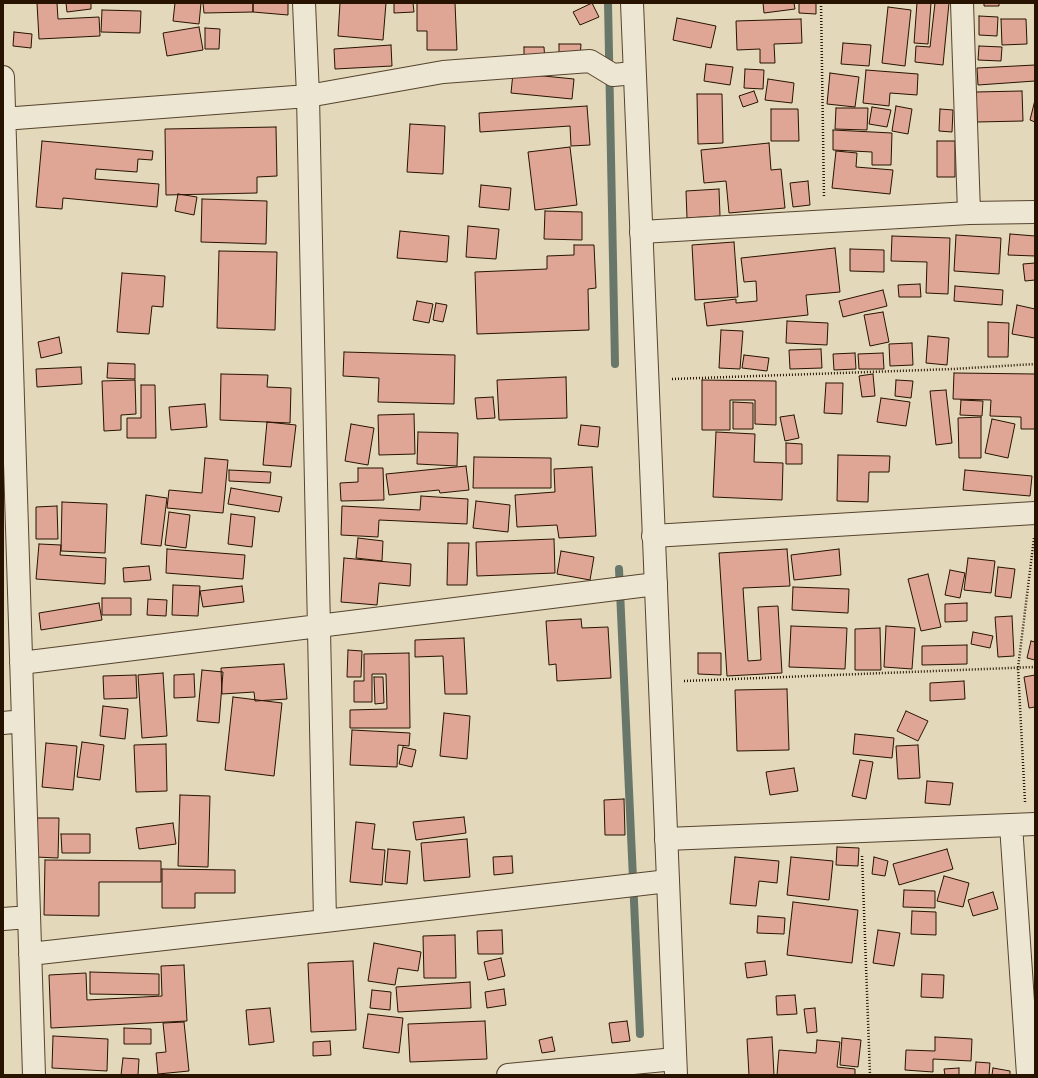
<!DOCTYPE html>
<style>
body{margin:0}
#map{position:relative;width:1038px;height:1078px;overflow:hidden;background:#e3d8ba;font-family:"Sorts Mill Goudy",serif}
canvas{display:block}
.frame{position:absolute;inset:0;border:4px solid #271300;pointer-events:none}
</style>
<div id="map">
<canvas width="1038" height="1078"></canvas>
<div class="frame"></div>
</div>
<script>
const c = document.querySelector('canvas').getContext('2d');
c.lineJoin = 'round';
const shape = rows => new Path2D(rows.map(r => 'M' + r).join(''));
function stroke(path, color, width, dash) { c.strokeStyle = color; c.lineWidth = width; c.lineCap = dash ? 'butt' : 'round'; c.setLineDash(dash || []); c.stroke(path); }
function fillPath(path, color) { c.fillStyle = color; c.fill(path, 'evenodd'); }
const stream = shape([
 [608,3,615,364],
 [619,569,640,1034]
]);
const building = shape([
 [37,3,57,3,58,19,99,17,100,36,39,39,37,3],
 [66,3,91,3,91,9,67,12,66,3],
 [175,3,201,3,199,24,173,21,175,3],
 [203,3,253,3,253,12,204,13,203,3],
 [253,3,288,3,288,15,253,12,253,3],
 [340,3,386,3,383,40,338,36,340,3],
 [394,3,413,3,414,12,394,13,394,3],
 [417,3,455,3,457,50,427,50,427,31,417,31,417,3],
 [592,3,599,17,580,25,573,12,592,3],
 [763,3,794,3,795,9,764,13,763,3],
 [799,3,816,3,816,14,799,13,799,3],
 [917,3,931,3,928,44,914,43,917,3],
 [935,3,949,3,943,65,915,62,916,46,930,47,935,3],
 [984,3,999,3,999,6,984,6,984,3],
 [888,7,911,10,905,66,882,63,888,7],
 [102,10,141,11,140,33,101,32,102,10],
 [979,16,998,17,997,36,979,35,979,16],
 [677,18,716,26,711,48,673,40,677,18],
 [801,19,802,43,774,44,775,63,760,63,760,49,737,50,736,21,801,19],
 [1001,19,1026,19,1027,44,1002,45,1001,19],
 [199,27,203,50,167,56,163,33,199,27],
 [205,28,220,29,219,49,205,49,205,28],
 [14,32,32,34,31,48,13,46,14,32],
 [843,43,871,45,869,66,841,64,843,43],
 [559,44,581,44,580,58,559,57,559,44],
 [391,45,392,66,335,69,334,49,391,45],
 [979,46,1002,47,1001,61,978,60,979,46],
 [524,47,544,47,545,61,524,61,524,47],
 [706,64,733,67,730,85,704,81,706,64],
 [1035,65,1035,81,978,85,977,68,1035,65],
 [745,69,764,70,763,89,744,88,745,69],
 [866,70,918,74,917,95,890,93,889,106,863,103,866,70],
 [513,73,574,79,572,99,511,93,513,73],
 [830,73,859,77,855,107,827,104,830,73],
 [768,79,794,83,792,103,765,100,768,79],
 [754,91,758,102,743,107,739,96,754,91],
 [1022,91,1023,121,977,122,976,92,1022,91],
 [697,94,722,94,723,143,698,144,697,94],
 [1035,100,1035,122,1030,120,1035,100],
 [587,106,590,145,571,146,570,126,480,132,479,113,587,106],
 [896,106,912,109,908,134,892,131,896,106],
 [872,107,891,110,887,127,869,124,872,107],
 [836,108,868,108,867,130,835,129,836,108],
 [771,109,798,109,799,141,771,141,771,109],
 [940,109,953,110,952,132,939,131,940,109],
 [410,124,445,126,443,174,407,172,410,124],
 [276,127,277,176,257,177,257,193,166,195,165,129,276,127],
 [833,130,892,133,891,165,872,165,872,152,833,150,833,130],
 [42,141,153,151,152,160,138,159,137,172,96,169,95,179,159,184,157,207,63,198,62,209,36,207,42,141],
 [937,141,955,141,955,177,937,177,937,141],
 [769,143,771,170,781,169,785,208,729,213,726,181,704,183,701,150,769,143],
 [570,147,577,205,535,210,528,152,570,147],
 [836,151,857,153,856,167,893,170,890,194,832,188,836,151],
 [808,181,810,205,793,207,790,183,808,181],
 [481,185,511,188,509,210,479,207,481,185],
 [719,189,720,216,687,218,686,191,719,189],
 [178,194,197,197,194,215,175,211,178,194],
 [202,199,267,201,266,244,201,242,202,199],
 [545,211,582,212,582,240,544,239,545,211],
 [468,226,499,229,496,259,466,257,468,226],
 [400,231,449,236,447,262,397,258,400,231],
 [1010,234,1035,236,1035,256,1008,255,1010,234],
 [956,235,1001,238,999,274,954,271,956,235],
 [892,236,950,238,948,294,926,293,927,262,891,261,892,236],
 [734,242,738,297,695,300,692,245,734,242],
 [574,245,594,245,596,288,588,289,589,330,477,334,475,272,547,269,547,256,574,255,574,245],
 [835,248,840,292,806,295,808,315,707,326,704,303,736,299,736,303,757,301,756,281,744,282,741,258,835,248],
 [850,249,884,250,884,272,850,271,850,249],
 [219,251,277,252,275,330,217,328,219,251],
 [1035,263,1035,280,1025,281,1023,264,1035,263],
 [122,273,165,276,163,307,152,306,149,334,117,332,122,273],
 [920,284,921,297,899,297,898,285,920,284],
 [955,286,1003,290,1002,305,954,301,955,286],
 [883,290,887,306,843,317,839,301,883,290],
 [417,301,433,304,429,323,413,320,417,301],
 [436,303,447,305,443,322,433,320,436,303],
 [1017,305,1035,309,1035,338,1012,334,1017,305],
 [883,312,889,342,870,346,864,315,883,312],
 [787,321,828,323,827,345,786,343,787,321],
 [988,322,1009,323,1008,357,988,357,988,322],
 [721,330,743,331,740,369,719,368,721,330],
 [928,336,949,338,947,365,926,363,928,336],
 [59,337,62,353,41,358,38,342,59,337],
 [912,343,913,365,890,366,889,344,912,343],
 [821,349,822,368,790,369,789,350,821,349],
 [344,352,455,355,454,404,378,402,379,378,343,376,344,352],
 [855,353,856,369,834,370,833,354,855,353],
 [883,353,884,369,859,369,858,354,883,353],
 [744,355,769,358,767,371,742,368,744,355],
 [108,363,135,364,135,379,107,378,108,363],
 [81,367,82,384,37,387,36,369,81,367],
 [954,373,1035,374,1035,429,1021,429,1021,417,990,416,991,400,953,399,954,373],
 [221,374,268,375,267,387,291,388,290,423,220,420,221,374],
 [873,374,875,396,862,397,859,376,873,374],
 [566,377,567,418,499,420,497,380,566,377],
 [135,380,136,414,121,415,121,430,104,431,102,381,135,380],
 [702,380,776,381,776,425,755,424,755,400,730,400,730,430,702,430,702,380],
 [896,380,913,381,911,398,895,396,896,380],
 [826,383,843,383,842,414,824,413,826,383],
 [141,385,155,385,156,438,127,438,127,418,141,418,141,385],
 [946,390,952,443,936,445,930,391,946,390],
 [493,397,495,418,477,419,475,398,493,397],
 [881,398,910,402,906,426,877,422,881,398],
 [961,400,983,401,982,416,960,415,961,400],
 [733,402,753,403,753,429,733,429,733,402],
 [205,404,207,427,171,430,169,407,205,404],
 [414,414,415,454,379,455,378,415,414,414],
 [794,415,799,438,785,441,780,417,794,415],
 [981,417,981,458,959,458,958,418,981,417],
 [992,419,1015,424,1008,458,985,453,992,419],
 [267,422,296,425,291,467,263,465,267,422],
 [351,424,374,428,368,465,345,461,351,424],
 [581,425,600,427,598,447,578,445,581,425],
 [418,432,458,433,457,466,417,464,418,432],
 [716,432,755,434,754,462,783,463,782,500,713,497,716,432],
 [786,443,802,444,802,464,786,464,786,443],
 [838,455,890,456,889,472,869,472,868,502,837,501,838,455],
 [474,457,551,458,551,488,473,488,474,457],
 [205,458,228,460,223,513,167,508,169,490,202,493,205,458],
 [466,466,469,490,440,493,439,490,389,495,386,474,466,466],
 [592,467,596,536,559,538,557,525,517,527,515,495,555,492,554,469,592,467],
 [358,468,383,468,384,500,341,501,340,483,358,482,358,468],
 [229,470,271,472,270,483,229,481,229,470],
 [965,470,1032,476,1030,496,963,490,965,470],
 [231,488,282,497,279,512,228,504,231,488],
 [146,495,167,498,161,546,141,544,146,495],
 [421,496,468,499,467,524,379,520,378,537,341,535,342,506,420,510,421,496],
 [476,501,510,505,508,532,473,528,476,501],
 [62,502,107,504,105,553,61,551,62,502],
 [57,506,58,539,36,539,36,507,57,506],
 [169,512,190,515,186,548,165,545,169,512],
 [231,514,255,517,252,547,228,544,231,514],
 [358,538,383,541,382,561,356,558,358,538],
 [554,539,555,573,477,576,476,542,554,539],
 [448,543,469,543,467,585,447,585,448,543],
 [39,544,61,545,60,555,106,558,105,584,36,579,39,544],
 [167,549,245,555,243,579,166,573,167,549],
 [787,549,790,586,743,588,748,661,761,660,758,607,778,606,782,673,727,676,719,553,787,549],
 [839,549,841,575,794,580,791,555,839,549],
 [561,551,594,557,590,580,557,574,561,551],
 [344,558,411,564,410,586,379,583,377,605,341,602,344,558],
 [968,558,995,561,991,593,964,590,968,558],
 [149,566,151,580,124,582,123,568,149,566],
 [998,567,1015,569,1011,598,995,596,998,567],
 [950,570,965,573,960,598,945,595,950,570],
 [928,574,941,627,921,631,908,579,928,574],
 [173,585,200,586,198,616,172,615,173,585],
 [242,586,244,602,203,607,200,591,242,586],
 [793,587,849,589,848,613,792,610,793,587],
 [102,598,131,598,131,615,102,615,102,598],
 [148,599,167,600,166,616,147,615,148,599],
 [99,603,102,620,41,630,39,613,99,603],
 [967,603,967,621,945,622,945,604,967,603],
 [1012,616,1014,656,998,657,995,617,1012,616],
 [581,619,582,628,608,627,611,678,557,681,556,664,549,665,546,621,581,619],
 [791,626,847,628,845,669,789,667,791,626],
 [886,626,915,628,912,669,884,667,886,626],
 [880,628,881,670,855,670,855,629,880,628],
 [973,632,993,636,990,648,971,644,973,632],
 [464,638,467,694,445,694,443,656,415,657,415,640,464,638],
 [1031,641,1035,642,1035,660,1027,658,1031,641],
 [967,645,967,664,922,665,922,646,967,645],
 [348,650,362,651,361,677,347,677,348,650],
 [409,653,410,728,350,728,350,710,387,709,386,674,372,674,372,702,354,702,354,681,364,681,364,654,409,653],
 [698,653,721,653,721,675,698,674,698,653],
 [284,664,287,699,255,701,254,692,222,694,221,668,284,664],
 [202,670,223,672,219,723,197,721,202,670],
 [163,673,167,736,142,738,138,675,163,673],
 [194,674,195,697,174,698,174,675,194,674],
 [136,675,137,698,104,699,103,676,136,675],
 [1035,675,1035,707,1029,708,1024,677,1035,675],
 [374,677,383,677,384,703,375,704,374,677],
 [964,681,965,699,930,701,930,683,964,681],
 [787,689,789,750,737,751,735,690,787,689],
 [233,697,282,703,274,776,225,770,233,697],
 [103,706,128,709,125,739,100,736,103,706],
 [906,711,928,721,918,741,897,731,906,711],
 [444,713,470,716,467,759,440,756,444,713],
 [352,730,410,733,409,746,398,745,397,767,350,765,352,730],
 [855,734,894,738,892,758,853,754,855,734],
 [82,742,104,745,100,780,77,777,82,742],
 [46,743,77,746,73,790,42,787,46,743],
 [166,744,167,791,136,792,134,745,166,744],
 [918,745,920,778,898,779,896,746,918,745],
 [403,747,416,750,412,767,399,764,403,747],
 [860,760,873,762,866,799,852,796,860,760],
 [794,768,798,791,770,795,766,772,794,768],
 [927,781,953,783,950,805,925,803,927,781],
 [180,795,210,796,208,867,178,866,180,795],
 [624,799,625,835,605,835,604,800,624,799],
 [464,817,466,833,416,840,413,822,464,817],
 [37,818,59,818,58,858,36,857,37,818],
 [356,822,375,824,372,849,385,850,382,885,350,882,356,822],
 [173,823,176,844,139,849,136,828,173,823],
 [61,834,90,834,90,853,62,853,61,834],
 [467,839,470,877,424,881,421,843,467,839],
 [837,847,859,848,858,866,836,865,837,847],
 [388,849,410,851,407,884,385,882,388,849],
 [947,849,953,869,899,885,893,864,947,849],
 [512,856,513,873,494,875,493,857,512,856],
 [735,857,779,861,777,883,759,881,756,906,730,904,735,857],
 [791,857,833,861,829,900,787,895,791,857],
 [874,857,888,861,885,876,872,874,874,857],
 [45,860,161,861,161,882,99,882,99,916,44,915,45,860],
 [162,869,235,870,235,893,195,893,195,908,162,908,162,869],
 [944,876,969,883,963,907,937,901,944,876],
 [904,890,935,891,935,908,903,907,904,890],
 [993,892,998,909,973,916,968,900,993,892],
 [793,902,858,910,852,963,787,955,793,902],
 [912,911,936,912,936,935,911,934,912,911],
 [758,916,785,918,784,934,757,933,758,916],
 [502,930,503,954,478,954,477,931,502,930],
 [878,930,900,933,894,966,873,963,878,930],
 [455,935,456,978,424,978,423,936,455,935],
 [374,943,421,952,418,971,398,968,395,985,368,981,374,943],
 [501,958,505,976,488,980,484,962,501,958],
 [353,961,356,1030,311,1032,308,963,353,961],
 [765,961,767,975,747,978,745,963,765,961],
 [184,965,187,1021,51,1028,49,975,86,973,87,1000,162,996,161,966,184,965],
 [90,972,159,974,159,995,90,994,90,972],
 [922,974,944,975,943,998,921,997,922,974],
 [470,982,471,1008,398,1012,396,987,470,982],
 [504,989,506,1005,487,1008,485,992,504,989],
 [372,990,391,992,390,1010,370,1008,372,990],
 [795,995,797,1014,777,1015,776,996,795,995],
 [270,1008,274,1042,249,1045,246,1010,270,1008],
 [815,1008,817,1032,807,1033,804,1009,815,1008],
 [368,1014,403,1018,399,1053,363,1048,368,1014],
 [485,1021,487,1059,410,1062,408,1024,485,1021],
 [627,1021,630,1041,612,1043,609,1023,627,1021],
 [184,1022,189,1071,158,1074,156,1053,166,1052,163,1023,184,1022],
 [124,1028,151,1029,151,1044,124,1044,124,1028],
 [53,1036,108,1039,107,1071,52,1068,53,1036],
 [552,1037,555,1051,542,1053,539,1040,552,1037],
 [772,1037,774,1075,749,1075,747,1039,772,1037],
 [935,1037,972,1039,971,1061,933,1059,933,1072,905,1070,906,1050,935,1051,935,1037],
 [842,1038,861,1040,858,1067,840,1065,842,1038],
 [817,1040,840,1042,837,1067,855,1069,855,1075,777,1075,779,1050,816,1053,817,1040],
 [330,1041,331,1055,313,1056,313,1042,330,1041],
 [123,1058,139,1059,138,1075,121,1075,123,1058],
 [976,1062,990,1063,989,1075,975,1075,976,1062],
 [959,1068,959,1075,945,1075,944,1069,959,1068],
 [993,1068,1010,1071,1010,1075,992,1075,993,1068]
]);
const path = shape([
 [821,3,824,198],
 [672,379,953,369,1035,364],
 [684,681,1035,667],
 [1025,802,1018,668,1034,538],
 [862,856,870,1075]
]);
const minor = shape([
 [304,3,308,96,325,921],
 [962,3,969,213],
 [3,77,34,1075],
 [3,119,308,96,443,72,590,61,613,75,634,73],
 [641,232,969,213,1035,212],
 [653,536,1035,513],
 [21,663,656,584],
 [3,723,23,721],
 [1011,825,1028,1075],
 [666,839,1035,824],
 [3,919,29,917],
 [30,954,325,921,668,881],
 [508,1075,675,1059]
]);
const tertiary = shape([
 [632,3,676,1075]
]);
stroke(stream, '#69776b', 8);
fillPath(building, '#dfa595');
stroke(building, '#271300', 1);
stroke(minor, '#56442e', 24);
stroke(tertiary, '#56442e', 24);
stroke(path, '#271300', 2.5, [1, 2]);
stroke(minor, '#ede6d2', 22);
stroke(tertiary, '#ede6d2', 22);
</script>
